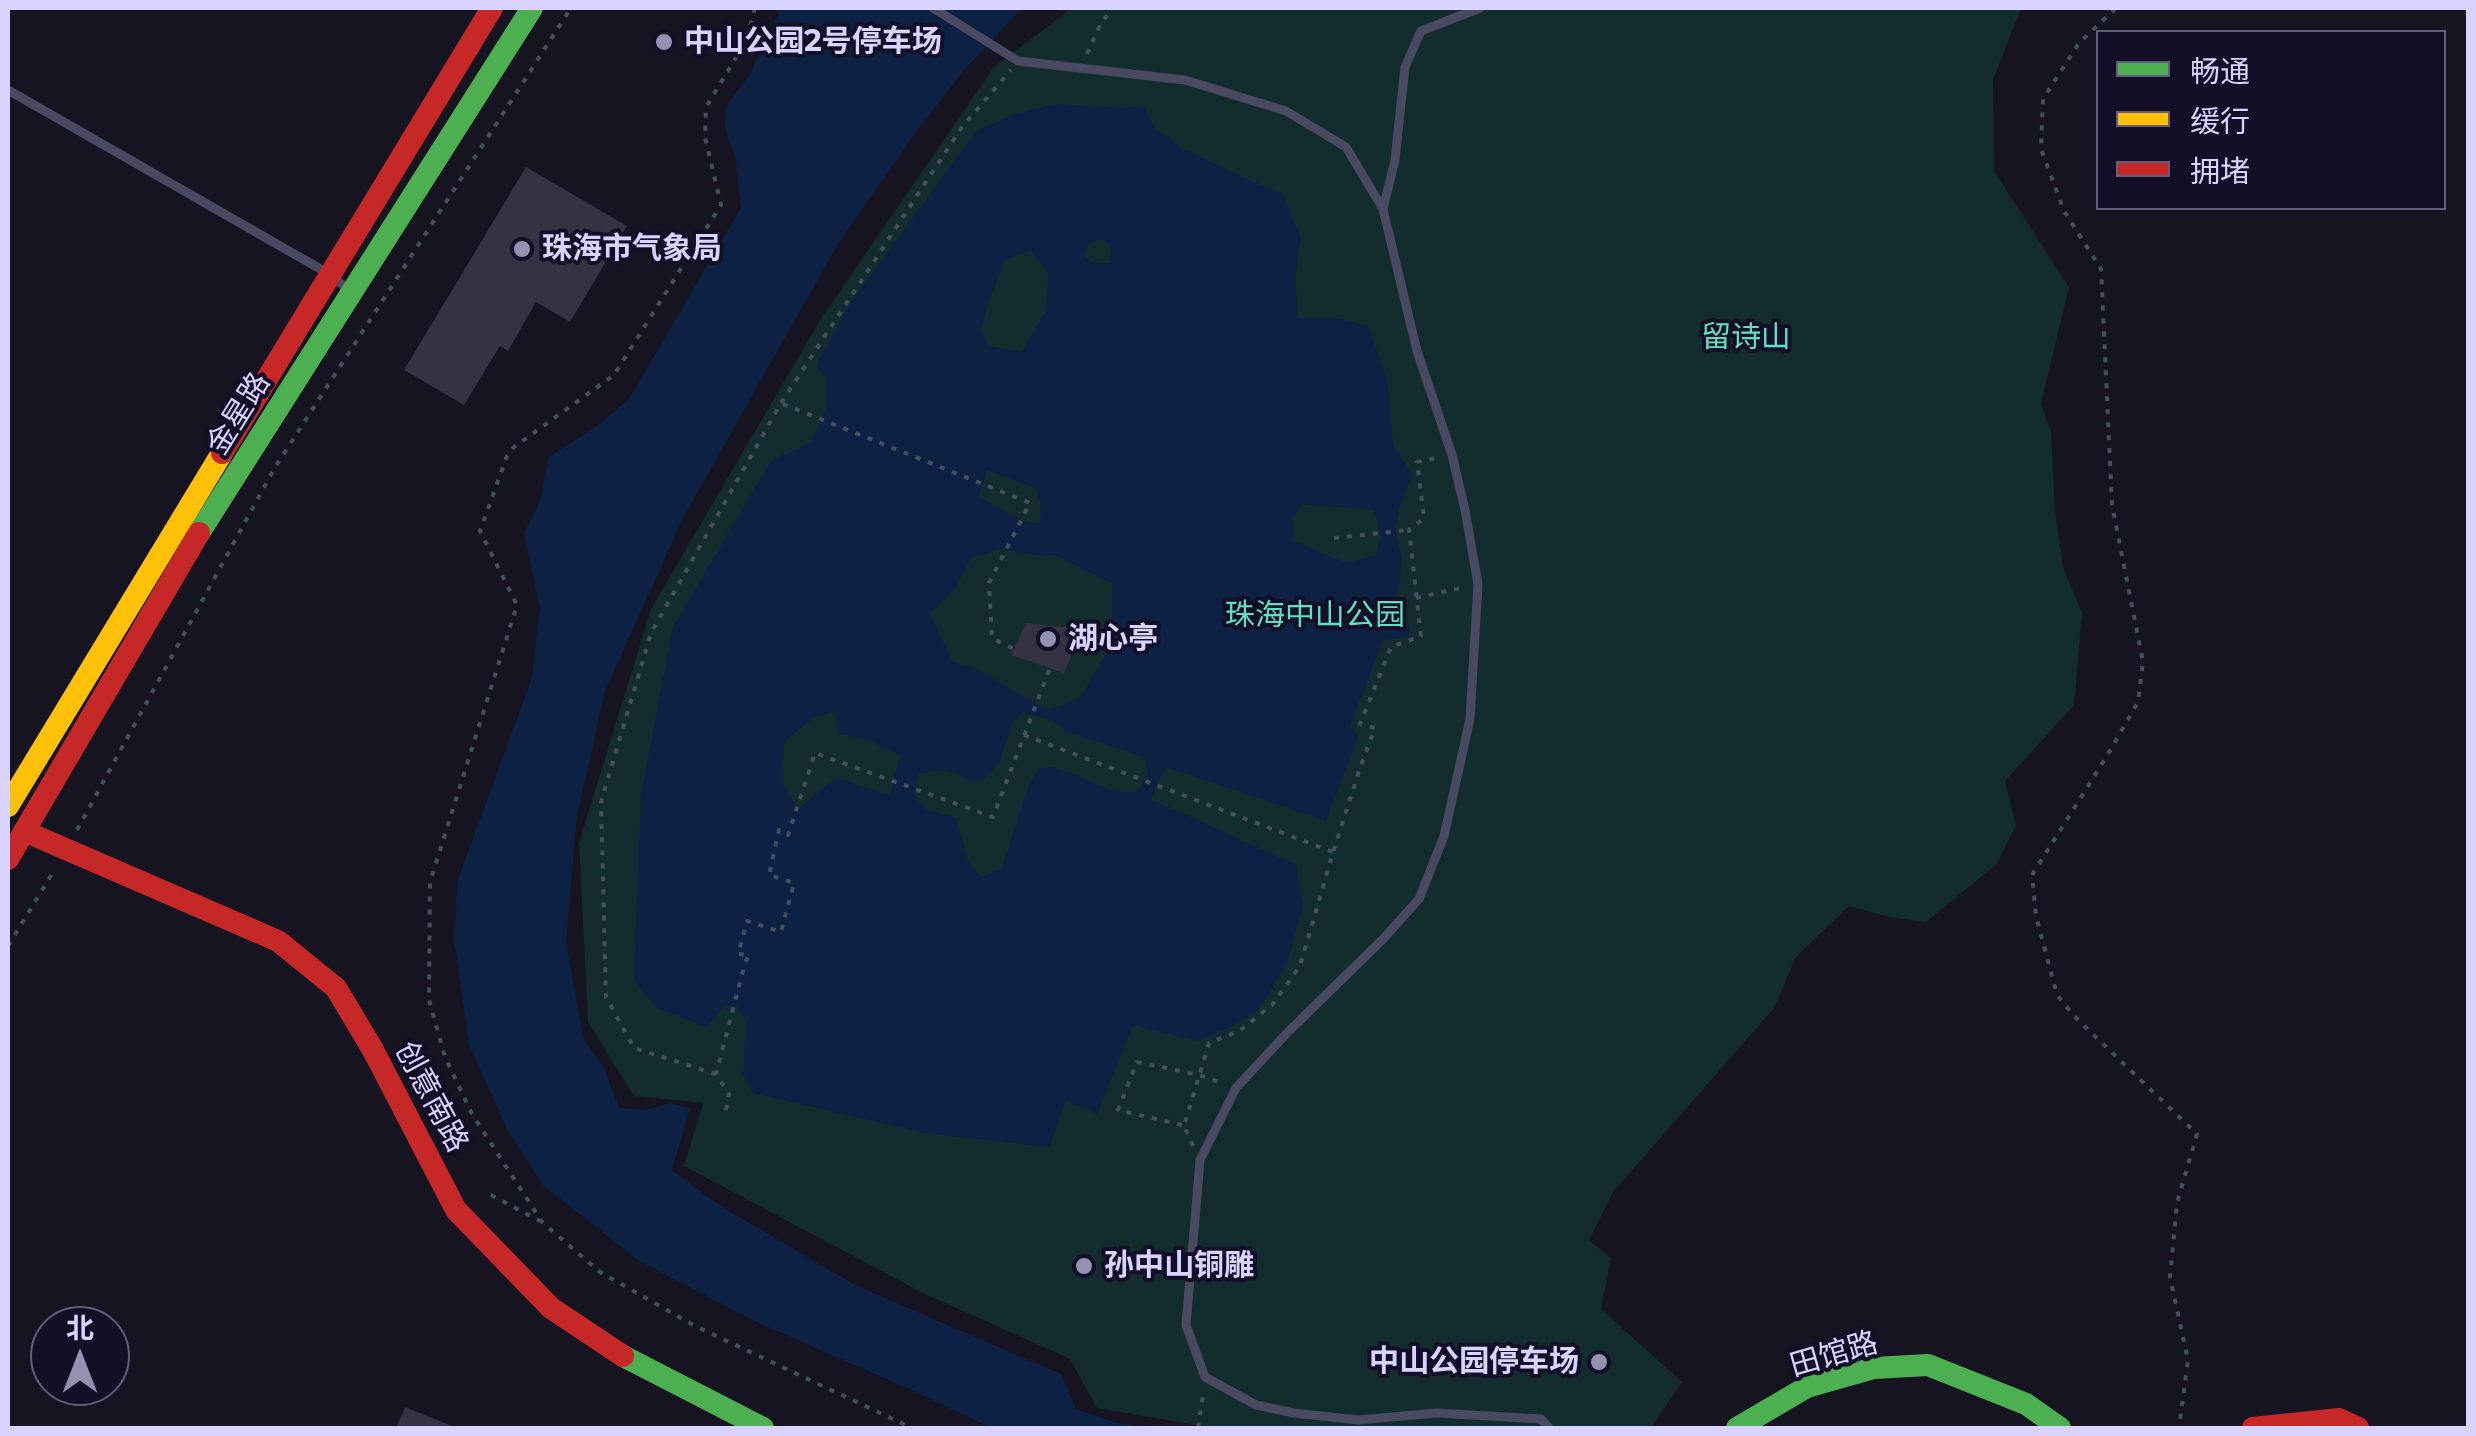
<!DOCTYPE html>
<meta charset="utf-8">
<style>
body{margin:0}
#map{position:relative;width:2476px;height:1436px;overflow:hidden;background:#161421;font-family:Montserrat,"Noto Sans SC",sans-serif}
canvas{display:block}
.frame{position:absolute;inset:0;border:10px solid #d9d4ff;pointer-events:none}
.legend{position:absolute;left:2096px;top:30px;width:350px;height:180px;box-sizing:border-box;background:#130f26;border:2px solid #625e7d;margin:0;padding:12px 18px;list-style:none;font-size:30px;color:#d9d4ff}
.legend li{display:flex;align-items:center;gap:20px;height:50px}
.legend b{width:50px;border:2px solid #625e7d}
.north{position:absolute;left:30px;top:1306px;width:100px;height:100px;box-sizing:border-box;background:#130f26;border:2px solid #625e7d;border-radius:50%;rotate:0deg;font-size:28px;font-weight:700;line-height:40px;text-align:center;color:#d9d4ff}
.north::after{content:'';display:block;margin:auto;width:35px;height:45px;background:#9591b1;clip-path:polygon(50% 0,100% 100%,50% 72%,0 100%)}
</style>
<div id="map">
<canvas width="2476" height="1436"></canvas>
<div class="frame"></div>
<ul class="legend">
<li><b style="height:12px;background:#4caf50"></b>畅通</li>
<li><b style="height:12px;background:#ffc107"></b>缓行</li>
<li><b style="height:12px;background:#c62828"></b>拥堵</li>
</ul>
<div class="north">北</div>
</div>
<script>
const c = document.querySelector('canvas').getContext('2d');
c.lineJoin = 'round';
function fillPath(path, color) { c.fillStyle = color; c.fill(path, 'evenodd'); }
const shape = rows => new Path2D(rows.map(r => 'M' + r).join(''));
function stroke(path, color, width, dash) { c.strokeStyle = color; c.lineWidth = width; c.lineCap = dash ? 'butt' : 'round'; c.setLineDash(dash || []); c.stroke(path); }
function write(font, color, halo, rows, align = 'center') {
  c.font = font + ' Montserrat,"Noto Sans SC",sans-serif'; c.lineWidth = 8; c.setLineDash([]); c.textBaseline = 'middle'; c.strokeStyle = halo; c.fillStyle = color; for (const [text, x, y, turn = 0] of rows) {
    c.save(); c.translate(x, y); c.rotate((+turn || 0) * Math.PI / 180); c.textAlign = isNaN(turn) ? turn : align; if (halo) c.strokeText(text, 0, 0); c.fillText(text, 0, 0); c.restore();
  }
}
const green = shape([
 [1072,8,2021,8,1993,80,1994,171,2069,287,2041,404,2051,432,2055,511,2063,567,2082,613,2074,705,2005,781,2016,825,1997,864,1926,922,1889,917,1849,906,1796,957,1774,1008,1613,1192,1589,1240,1611,1258,1601,1309,1682,1382,1651,1428,1213,1428,1097,1408,1070,1359,925,1294,684,1166,703,1103,634,1096,588,1022,579,843,651,609,822,317,994,67]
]);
const water = shape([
 [781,8,1022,8,964,70,919,128,839,242,683,518,605,691,576,821,566,944,584,1040,604,1068,619,1108,646,1110,670,1103,690,1108,672,1170,719,1205,855,1285,1061,1374,1076,1409,1117,1423,1154,1428,991,1428,907,1388,759,1323,639,1261,543,1185,507,1129,469,1045,454,939,458,879,532,678,540,608,524,533,540,502,549,457,600,424,629,399,741,208,735,155,728,139,725,126,726,106,750,74],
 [1055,104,1124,108,1144,106,1155,129,1171,139,1180,148,1283,195,1301,240,1295,276,1298,318,1342,319,1368,326,1387,380,1393,444,1412,475,1399,509,1395,529,1402,560,1400,584,1391,602,1398,621,1410,626,1409,637,1383,640,1350,726,1358,737,1326,821,1165,767,1151,799,1296,865,1303,905,1287,963,1259,1009,1230,1027,1197,1041,1133,1025,1097,1114,1066,1100,1050,1147,925,1133,753,1093,743,1075,747,1023,737,1006,725,1006,706,1027,655,1007,634,980,641,795,673,627,771,461,811,442,826,408,827,378,816,366,851,302,977,130,1018,113],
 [1102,239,1111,245,1110,263,1093,263,1084,256,1089,243],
 [1030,250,1049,273,1045,312,1022,352,989,346,981,330,989,300,1005,260],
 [987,470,1037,489,1041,506,1040,524,1019,520,979,497],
 [1302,504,1374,510,1381,538,1375,555,1347,563,1293,541,1292,520],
 [1003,549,1041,556,1055,555,1113,584,1111,645,1080,698,1047,710,974,668,952,661,930,613,954,590,972,557],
 [835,712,838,734,864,738,900,755,890,795,840,779,828,784,798,809,782,782,784,742,814,717],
 [1023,712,1052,720,1067,732,1144,757,1148,774,1137,792,1115,792,1055,767,1039,769,1028,787,1002,869,981,877,968,861,956,818,926,810,914,795,918,774,938,770,959,774,969,781,983,781,999,763,1014,720]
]);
const building = shape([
 [526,167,627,226,570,322,536,302,508,351,500,346,464,405,404,370],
 [1026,623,1083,629,1064,673,1011,655],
 [405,1407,457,1428,396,1428]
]);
const path = shape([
 [755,8,746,41,706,107,705,137,721,205,614,375,514,447,507,456,480,531,517,605,430,882,429,1000,445,1057,472,1114,542,1222,600,1272,695,1326,912,1428],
 [2114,8,2114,10,2079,43,2043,99,2041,149,2064,211,2101,269,2112,505,2143,662,2138,702,2105,759,2032,875,2036,916,2057,995,2074,1016,2197,1134,2177,1203,2170,1277,2188,1360,2179,1428],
 [1087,54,1101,23,1113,8],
 [783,404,1030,503,989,583,992,638,1014,649],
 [1334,538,1409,530],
 [1416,598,1465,587],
 [1024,735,1333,852],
 [77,830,274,469,571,8],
 [8,946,55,869],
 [716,1074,634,1048,606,997,601,802,651,633,781,403,962,127,1011,70],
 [726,1110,729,1094,716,1074,745,963,749,955,738,954,747,921,781,932,794,883,769,875,779,830,788,835,815,753,993,817,1050,668],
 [1182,1125,1118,1110,1137,1062,1199,1075,1222,1083],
 [1193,1146,1184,1126,1209,1043,1239,1031,1272,1005,1300,966,1333,852,1360,768,1375,728,1360,724,1391,647,1421,636,1409,530,1424,518,1417,462,1437,458],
 [491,1195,540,1221],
 [1198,1428,1203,1394]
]);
const lane = shape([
 [933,8,1018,61,1185,80,1286,111,1346,147,1383,209],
 [1480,8,1421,31,1405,67,1395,160,1383,209,1417,351,1452,455,1465,510,1478,584,1470,719,1444,836,1419,899,1384,938,1287,1033,1236,1088,1200,1160,1186,1325,1205,1377,1256,1405,1294,1413,1358,1420,1437,1413,1541,1419,1549,1428],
 [8,90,329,274,350,291]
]);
const fast = shape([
 [199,533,532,8],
 [623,1356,763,1428],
 [1737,1428,1807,1387,1874,1368,1928,1365,2026,1404,2060,1428]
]);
const slow = shape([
 [8,806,222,453]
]);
const jam = shape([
 [222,453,492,8],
 [24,831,278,941,336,988,373,1050,456,1210,551,1308,623,1356],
 [8,859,199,533],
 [2253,1428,2339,1419,2358,1428]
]);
const markers = [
 [664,42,10,"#9591b1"],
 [522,249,10,"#9591b1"],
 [1048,639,10,"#9591b1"],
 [1084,1266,10,"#9591b1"],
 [1599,1362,10,"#9591b1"]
];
const poiNames = [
 ["中山公园2号停车场",684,42],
 ["珠海市气象局",542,249],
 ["湖心亭",1068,639],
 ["孙中山铜雕",1104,1266],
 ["中山公园停车场",1579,1362,"right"]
];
const parkNames = [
 ["留诗山",1746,338],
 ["珠海中山公园",1315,616]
];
const streetNames = [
 ["金星路",239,414,-58],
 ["创意南路",431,1097,62],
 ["田馆路",1834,1355,-16]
];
fillPath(green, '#132c2d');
fillPath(water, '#0d2144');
fillPath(building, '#343243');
stroke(path, '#44505f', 4, [5, 8]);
stroke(lane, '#4a4962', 9);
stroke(fast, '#4caf50', 22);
stroke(slow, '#ffc107', 22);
stroke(jam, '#c62828', 22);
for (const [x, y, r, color] of markers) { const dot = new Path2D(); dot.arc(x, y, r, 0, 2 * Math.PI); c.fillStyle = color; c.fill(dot); stroke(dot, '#130f26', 4); }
write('bold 30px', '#d9d4ff', '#130f26', poiNames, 'left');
write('30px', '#5fe0c0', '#130f26', parkNames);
write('30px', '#d9d4ff', '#130f26', streetNames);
</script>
